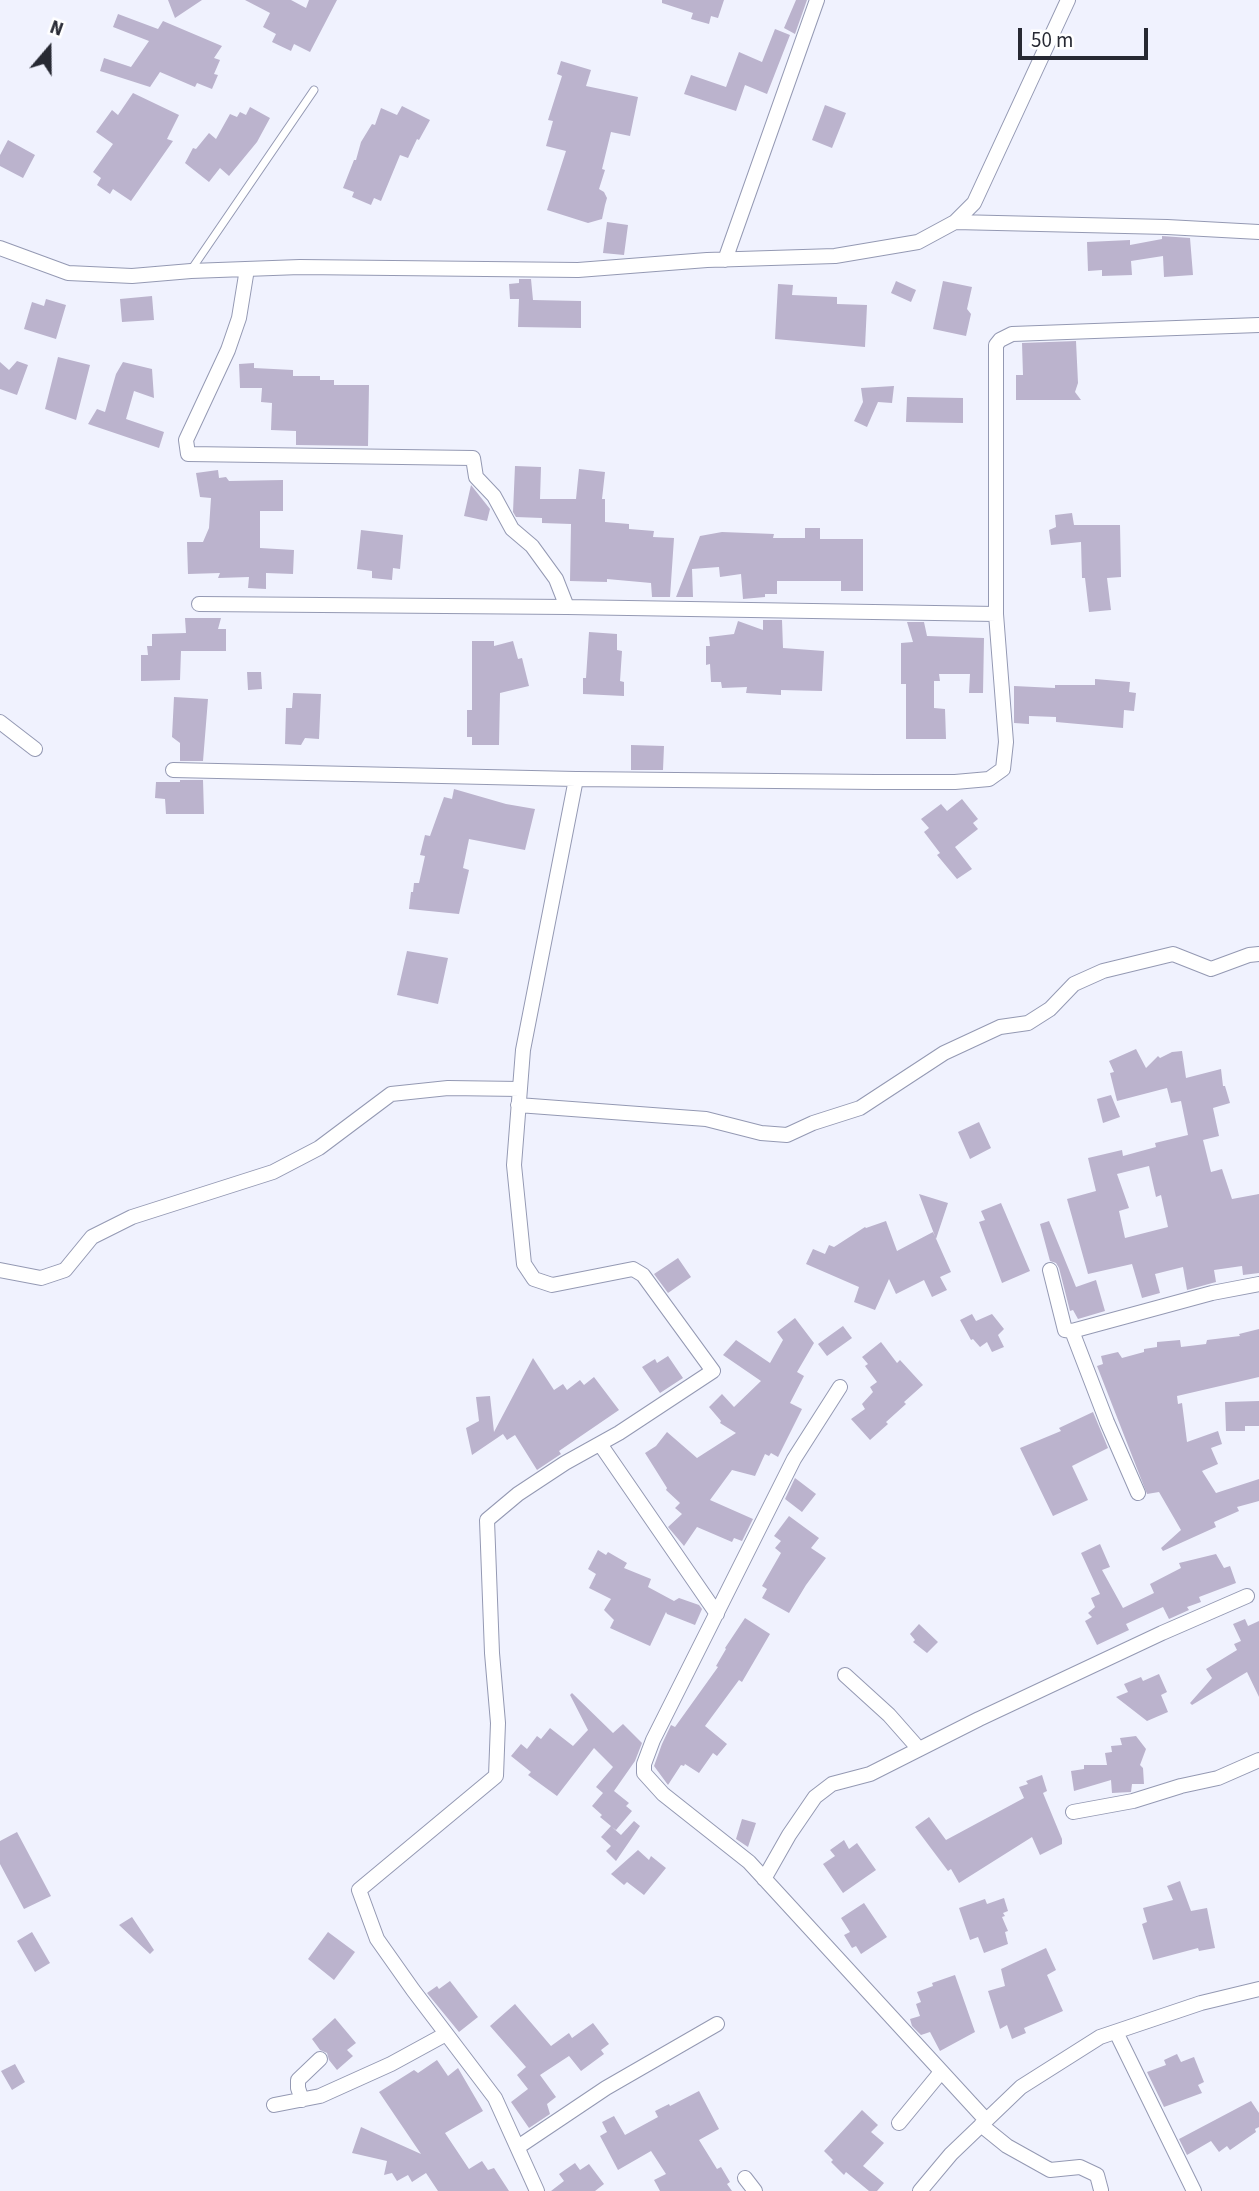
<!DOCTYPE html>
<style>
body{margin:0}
#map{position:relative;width:1259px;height:2191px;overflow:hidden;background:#f0f2fe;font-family:"Source Sans 3",sans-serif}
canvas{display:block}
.north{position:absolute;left:14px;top:14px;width:70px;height:70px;-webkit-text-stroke:5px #fff;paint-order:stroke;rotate:20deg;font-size:19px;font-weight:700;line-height:28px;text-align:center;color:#272933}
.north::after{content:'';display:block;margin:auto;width:24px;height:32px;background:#272933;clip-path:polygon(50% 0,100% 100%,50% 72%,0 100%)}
.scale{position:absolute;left:1018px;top:28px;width:130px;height:32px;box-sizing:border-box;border:4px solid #272933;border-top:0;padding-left:9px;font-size:21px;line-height:24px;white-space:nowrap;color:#272933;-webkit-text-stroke:5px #fff;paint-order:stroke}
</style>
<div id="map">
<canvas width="1259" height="2191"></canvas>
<div class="north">N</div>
<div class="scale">50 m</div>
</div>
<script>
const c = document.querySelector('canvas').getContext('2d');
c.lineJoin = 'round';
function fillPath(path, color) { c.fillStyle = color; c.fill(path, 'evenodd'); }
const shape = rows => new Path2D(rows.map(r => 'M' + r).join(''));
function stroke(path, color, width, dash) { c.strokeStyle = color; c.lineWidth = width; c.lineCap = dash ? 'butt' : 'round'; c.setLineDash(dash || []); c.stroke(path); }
const building = shape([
 [168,0,202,0,175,18],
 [245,0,291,0,306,8,309,0,337,0,310,52,294,44,291,51,272,42,276,34,263,27,270,13],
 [662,0,724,0,718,18,711,16,709,24,691,19,693,13,662,3],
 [796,0,807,0,795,34,784,28],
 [118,14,158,29,163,21,222,46,214,58,220,60,214,74,218,75,212,89,197,83,195,87,160,72,150,87,100,71,104,58,131,67,149,41,113,27],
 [775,29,790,35,767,94,745,85,736,111,684,94,691,75,726,87,739,52,762,62],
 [561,61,591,70,586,86,638,97,630,136,611,132,602,169,605,170,599,189,604,192,607,198,605,205,602,219,588,223,547,210,566,151,546,146,553,121,548,120,562,76,557,74],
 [133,93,179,115,167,139,173,141,131,201,113,189,110,194,97,185,101,178,93,172,113,144,96,132,112,110,118,115],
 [825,105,846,113,832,148,812,140],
 [402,106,430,120,419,140,417,139,408,158,400,155,381,201,374,198,371,205,352,197,354,192,343,188,354,160,356,160,361,142,372,124,375,125,381,108,397,115],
 [250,107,270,118,257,142,229,176,220,168,209,182,185,163,193,148,196,149,209,133,216,139,230,114,237,117,240,112,246,115],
 [8,140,35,155,23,178,0,166,0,155],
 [607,222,628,225,624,255,603,253],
 [1162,236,1190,238,1193,275,1164,277,1163,256,1131,261,1132,275,1102,276,1102,270,1088,271,1087,242,1130,240,1130,245,1162,239],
 [519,279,531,279,533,300,581,301,581,328,518,327,519,299,510,299,509,284,519,283],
 [896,281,916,290,911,302,891,293],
 [943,281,972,287,967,309,971,314,966,336,933,329],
 [778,284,793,285,792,295,837,297,837,304,867,305,865,347,775,339],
 [152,296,154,320,122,322,120,299],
 [46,299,66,305,56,339,24,329,32,302,44,306],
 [1076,341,1078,383,1075,392,1081,400,1016,400,1016,375,1023,375,1022,343],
 [58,357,90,365,76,420,45,409],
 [17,361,28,365,17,395,0,389,0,362,9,370],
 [123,362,152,369,154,398,134,391,126,419,164,432,159,448,88,424,97,409,105,412,116,374],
 [254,363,254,368,293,370,293,376,320,376,320,380,334,380,334,385,369,385,368,446,296,445,296,431,271,430,272,403,261,402,262,388,240,388,239,364],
 [894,386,892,403,878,402,867,427,854,421,863,402,861,388],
 [907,397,963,398,963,423,906,422],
 [515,466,541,467,540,499,576,499,579,469,605,472,602,499,605,499,605,522,629,524,629,529,654,531,653,537,674,538,670,597,652,597,651,583,607,579,607,582,570,581,571,524,542,523,542,518,516,517,513,512],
 [218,470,219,478,226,477,229,481,283,480,283,511,260,511,260,548,294,550,293,574,266,573,266,589,248,588,249,577,218,578,220,573,188,574,187,542,203,542,209,528,211,498,200,497,196,473],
 [471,485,490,509,487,521,464,516],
 [1072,513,1074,525,1120,525,1121,577,1107,578,1111,610,1089,612,1085,578,1082,578,1081,542,1051,545,1049,530,1056,527,1055,515],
 [805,528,820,528,820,539,863,539,863,591,841,591,841,581,777,581,777,594,765,594,765,597,743,599,741,574,720,577,719,567,692,569,693,597,676,597,700,536,722,532,774,534,773,538,805,538],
 [361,530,403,535,400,569,393,568,392,580,372,578,372,571,357,569],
 [185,618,221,618,218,629,226,629,226,651,181,651,180,680,141,681,141,655,148,655,147,646,152,646,152,634,186,633],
 [763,620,782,620,783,648,824,651,822,691,781,690,781,695,746,693,747,687,722,688,721,682,711,682,710,664,706,665,706,646,710,646,709,637,734,634,738,621,763,630],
 [907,622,924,622,927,636,984,638,983,693,969,693,970,674,939,674,940,681,934,681,934,708,945,709,946,739,906,739,906,684,901,684,901,643,913,642],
 [589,632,617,634,617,650,622,651,620,681,624,682,624,696,583,694,583,678,586,678],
 [472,641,494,641,494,646,513,641,518,659,522,658,529,686,500,693,499,745,472,745,472,737,467,737,467,710,472,710],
 [247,672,261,672,262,689,248,690],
 [1095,679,1130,682,1129,692,1136,693,1134,711,1124,710,1123,728,1056,722,1056,717,1029,716,1029,724,1014,723,1014,686,1055,688,1055,685,1095,685],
 [293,693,321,694,319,739,305,738,301,745,285,744,286,708,292,708],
 [174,697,208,699,203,761,180,761,180,743,172,737],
 [631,745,664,746,663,770,631,770],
 [180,780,203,780,204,814,166,814,165,799,155,798,156,782,180,782],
 [454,789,506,804,535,809,525,850,469,839,463,868,469,870,459,914,409,909,411,892,413,892,414,883,419,883,425,856,420,855,425,835,430,836,444,797,452,799],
 [962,799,978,819,973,823,978,829,955,847,972,869,957,879,937,855,940,853,924,832,929,828,921,819,941,804,947,811],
 [407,951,448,958,438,1004,397,995],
 [1136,1049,1146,1068,1158,1056,1160,1058,1172,1052,1182,1051,1186,1078,1221,1069,1223,1086,1225,1086,1230,1103,1213,1108,1219,1136,1203,1140,1211,1172,1222,1169,1232,1199,1259,1194,1259,1273,1243,1275,1242,1266,1214,1270,1216,1282,1187,1290,1183,1267,1155,1274,1160,1293,1142,1298,1132,1264,1088,1274,1067,1199,1096,1191,1088,1158,1122,1150,1123,1156,1156,1147,1155,1143,1188,1135,1181,1101,1171,1103,1167,1088,1117,1101,1110,1073,1114,1072,1109,1061],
 [1149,1166,1156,1197,1161,1195,1168,1227,1125,1238,1119,1211,1129,1208,1117,1174],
 [1111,1095,1120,1117,1103,1123,1097,1099],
 [979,1122,991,1148,970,1159,958,1132],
 [919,1194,948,1203,936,1239],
 [1001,1203,1030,1271,1002,1283,979,1222,985,1220,981,1211],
 [886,1221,897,1251,933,1232,951,1272,940,1277,947,1290,932,1297,924,1280,896,1294,889,1279,875,1310,854,1302,859,1287,806,1264,813,1249,825,1254,829,1245,834,1247,865,1227,866,1228],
 [1049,1221,1076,1287,1096,1280,1105,1311,1078,1319,1073,1310,1070,1311,1059,1268,1056,1263,1050,1261,1040,1224],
 [678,1258,691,1277,668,1293,654,1274],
 [972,1314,976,1321,992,1314,1004,1329,998,1335,1004,1347,992,1352,987,1342,980,1347,973,1339,971,1340,960,1320],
 [795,1318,814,1343,797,1372,804,1376,790,1403,802,1409,778,1457,771,1453,769,1456,765,1454,755,1476,732,1470,710,1500,753,1519,742,1541,734,1538,732,1542,697,1527,684,1546,668,1527,682,1514,675,1508,680,1503,666,1490,667,1488,645,1453,656,1446,667,1432,697,1458,736,1433,720,1423,721,1421,709,1407,722,1394,734,1407,761,1381,723,1355,736,1340,770,1363,783,1340,777,1332],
 [843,1326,852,1338,827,1356,818,1344],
 [1259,1329,1259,1377,1177,1396,1178,1404,1182,1403,1187,1442,1218,1431,1222,1444,1211,1448,1218,1464,1202,1471,1216,1493,1259,1479,1259,1501,1237,1507,1239,1511,1214,1522,1216,1527,1163,1551,1161,1548,1181,1530,1159,1492,1147,1494,1097,1366,1103,1364,1101,1356,1118,1352,1122,1358,1144,1352,1144,1349,1157,1347,1157,1342,1180,1340,1181,1347,1206,1344,1207,1340,1240,1336,1239,1334],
 [881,1342,897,1363,900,1360,923,1385,904,1402,906,1404,886,1422,888,1424,870,1440,851,1419,865,1409,862,1404,873,1392,870,1387,877,1382,865,1366,868,1364,862,1357],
 [668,1356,683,1378,660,1393,642,1367,655,1359,657,1363],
 [533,1358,554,1390,563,1384,567,1390,580,1380,584,1385,594,1377,619,1410,559,1451,561,1454,537,1470,515,1435,507,1440,503,1434,472,1455,466,1428,479,1421,476,1397,490,1396,494,1432],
 [1259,1401,1259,1426,1245,1426,1245,1431,1226,1431,1225,1402],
 [1093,1412,1108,1448,1072,1466,1088,1500,1053,1516,1020,1448,1061,1431,1059,1428],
 [795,1478,816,1494,802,1512,785,1499],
 [789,1516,819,1538,811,1548,826,1558,806,1585,789,1613,762,1598,767,1589,762,1586,781,1553,775,1548,781,1541,774,1536],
 [1100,1544,1110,1567,1102,1570,1123,1608,1154,1593,1150,1584,1181,1568,1179,1563,1216,1554,1224,1568,1230,1566,1236,1583,1199,1597,1201,1602,1187,1607,1189,1610,1169,1619,1163,1607,1126,1624,1129,1630,1097,1645,1085,1621,1092,1617,1088,1613,1095,1607,1091,1598,1100,1594,1081,1553],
 [598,1550,606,1555,608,1552,627,1563,624,1568,651,1579,648,1587,674,1601,679,1598,699,1605,702,1609,695,1625,667,1614,666,1612,650,1646,610,1628,614,1620,604,1610,611,1599,589,1588,596,1574,588,1569],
 [745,1618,770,1634,742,1682,739,1680,705,1726,727,1744,717,1756,713,1753,699,1773,685,1764,684,1766,681,1765,668,1785,654,1766,662,1744,671,1725,675,1727,718,1667,716,1666,726,1649,725,1648],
 [1245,1619,1248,1626,1259,1621,1259,1697,1247,1672,1192,1705,1190,1703,1212,1678,1206,1669,1237,1650,1234,1644,1241,1641,1233,1624],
 [919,1624,938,1642,927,1653,913,1642,915,1640,910,1634],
 [1159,1674,1167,1692,1161,1695,1168,1712,1147,1721,1116,1697,1128,1692,1124,1684,1141,1677,1143,1681],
 [572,1693,613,1733,623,1724,642,1743,635,1761,614,1791,629,1803,626,1806,632,1811,616,1830,612,1827,621,1835,634,1821,640,1826,616,1861,606,1851,611,1846,601,1837,611,1826,600,1817,602,1815,592,1806,603,1793,596,1787,613,1767,594,1748,557,1796,528,1775,531,1772,511,1756,521,1744,527,1749,537,1736,541,1739,550,1728,573,1746,588,1730,570,1695],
 [1136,1736,1146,1749,1140,1765,1143,1768,1144,1784,1132,1784,1131,1792,1112,1793,1111,1780,1074,1791,1071,1771,1084,1769,1084,1765,1107,1765,1105,1753,1112,1752,1111,1746,1122,1745,1120,1738],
 [1042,1775,1047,1791,1043,1793,1062,1839,1062,1844,1040,1855,1032,1837,959,1883,951,1869,948,1871,915,1827,929,1817,946,1840,1024,1798,1019,1787,1028,1784,1026,1781],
 [742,1819,756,1823,748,1847,736,1839],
 [17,1832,51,1896,24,1909,0,1864,0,1841],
 [844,1840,849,1849,857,1843,876,1870,843,1893,823,1864,835,1856,830,1850],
 [638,1850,649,1860,651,1856,666,1868,644,1895,627,1882,624,1885,611,1874],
 [1180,1881,1191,1911,1207,1908,1215,1948,1199,1951,1198,1948,1153,1960,1142,1924,1147,1922,1143,1908,1173,1900,1167,1886],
 [1004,1898,1008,1911,1003,1913,1005,1916,1002,1917,1008,1931,1005,1932,1008,1944,984,1953,978,1937,970,1940,959,1908,985,1899,987,1904],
 [864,1903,887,1937,861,1954,856,1946,852,1948,844,1935,850,1932,841,1918],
 [132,1917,154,1950,150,1954,119,1925],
 [32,1932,50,1963,35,1972,17,1941],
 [328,1932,355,1952,334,1980,308,1959],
 [1046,1948,1056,1970,1047,1975,1063,2011,1024,2028,1026,2033,1012,2039,1007,2025,1000,2029,988,1991,1005,1986,1001,1969],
 [955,1975,975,2032,940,2051,930,2032,921,2035,912,2026,910,2019,920,2016,916,2004,921,2002,917,1992,933,1986,932,1983],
 [450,1981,478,2017,459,2032,427,1993,437,1986,439,1989],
 [515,2004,551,2046,569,2033,572,2038,593,2023,609,2044,601,2050,604,2054,581,2071,569,2056,540,2075,556,2097,547,2104,550,2114,529,2128,511,2102,528,2089,517,2075,526,2067,490,2026],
 [335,2018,356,2043,347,2050,353,2056,337,2070,329,2060,327,2053,320,2050,312,2039],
 [1177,2054,1181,2062,1194,2057,1204,2082,1198,2085,1202,2093,1164,2107,1147,2072,1166,2065,1164,2060],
 [437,2060,448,2076,458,2068,483,2111,445,2133,469,2169,482,2161,488,2170,494,2168,509,2191,438,2191,426,2173,412,2182,408,2175,397,2181,392,2173,384,2175,387,2161,352,2153,361,2127,421,2154,379,2092,414,2070,418,2073],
 [15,2064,25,2082,12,2090,1,2071],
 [699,2091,719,2129,699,2140,717,2169,721,2167,730,2182,727,2184,732,2191,660,2191,654,2180,666,2174,651,2151,618,2170,600,2136,607,2132,602,2122,614,2116,625,2135,658,2117,655,2111,669,2104,670,2106],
 [1251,2101,1259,2113,1259,2127,1255,2129,1256,2132,1230,2150,1227,2146,1219,2152,1211,2141,1187,2155,1179,2139],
 [862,2110,878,2125,871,2132,884,2143,863,2166,884,2183,877,2191,869,2191,846,2172,844,2175,831,2162,833,2160,824,2151],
 [575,2163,580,2170,589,2164,604,2184,595,2191,551,2191,564,2181,559,2174]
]);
const service = shape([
 [191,270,314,90]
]);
const minor = shape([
 [955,222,1167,227,1259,232],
 [0,248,68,273,132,276,191,271,300,267,578,270,707,260,835,256,918,242,955,222,974,203,1068,0],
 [725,260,817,0],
 [247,269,239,318,228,350,186,440,188,454,473,458,476,477,494,496,512,529,532,546,556,579,567,607],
 [199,604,567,607,996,614],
 [0,722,35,749],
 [173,770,576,779,875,782,955,782,989,779,1003,769,1006,742,996,614,996,345,1000,340,1012,334,1259,325],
 [518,1105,706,1119,761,1133,787,1135,813,1123,860,1108,944,1053,1000,1027,1028,1023,1050,1009,1074,984,1103,971,1173,954,1211,969,1249,955,1259,954],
 [0,1270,41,1278,65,1270,92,1237,132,1217,273,1172,319,1148,391,1094,448,1088,520,1089],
 [1050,1270,1065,1330,1072,1331,1212,1293,1259,1284],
 [1072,1331,1107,1422,1138,1493],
 [840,1387,794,1459,653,1740,644,1764,644,1773,663,1794,749,1862,986,2120],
 [600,1444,717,1614],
 [845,1675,889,1715,919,1749],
 [1073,1812,1133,1801,1181,1786,1218,1778,1259,1760],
 [764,1879,789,1835,815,1797,832,1784,870,1774,979,1719,1162,1633,1247,1596],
 [1116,2032,1194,2191],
 [302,2100,298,2088,298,2080,320,2059],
 [274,2105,320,2096,391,2064,446,2034],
 [899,2123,941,2072],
 [981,2125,1007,2146,1050,2170,1080,2167,1097,2175,1101,2190],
 [518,2147,606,2088,717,2024],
 [745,2178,755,2191],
 [537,2191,495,2098,413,1990,377,1939,359,1890,496,1776,498,1723,492,1653,487,1520,518,1494,565,1463,619,1433,713,1371,643,1275,633,1269,552,1285,534,1279,524,1264,514,1165,523,1050,576,779],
 [920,2191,951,2154,1021,2087,1100,2037,1201,2003,1259,1989]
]);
fillPath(building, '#bbb3cd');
stroke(service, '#9499b3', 9);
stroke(minor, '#9499b3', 16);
stroke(service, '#fff', 7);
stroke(minor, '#fff', 14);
</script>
